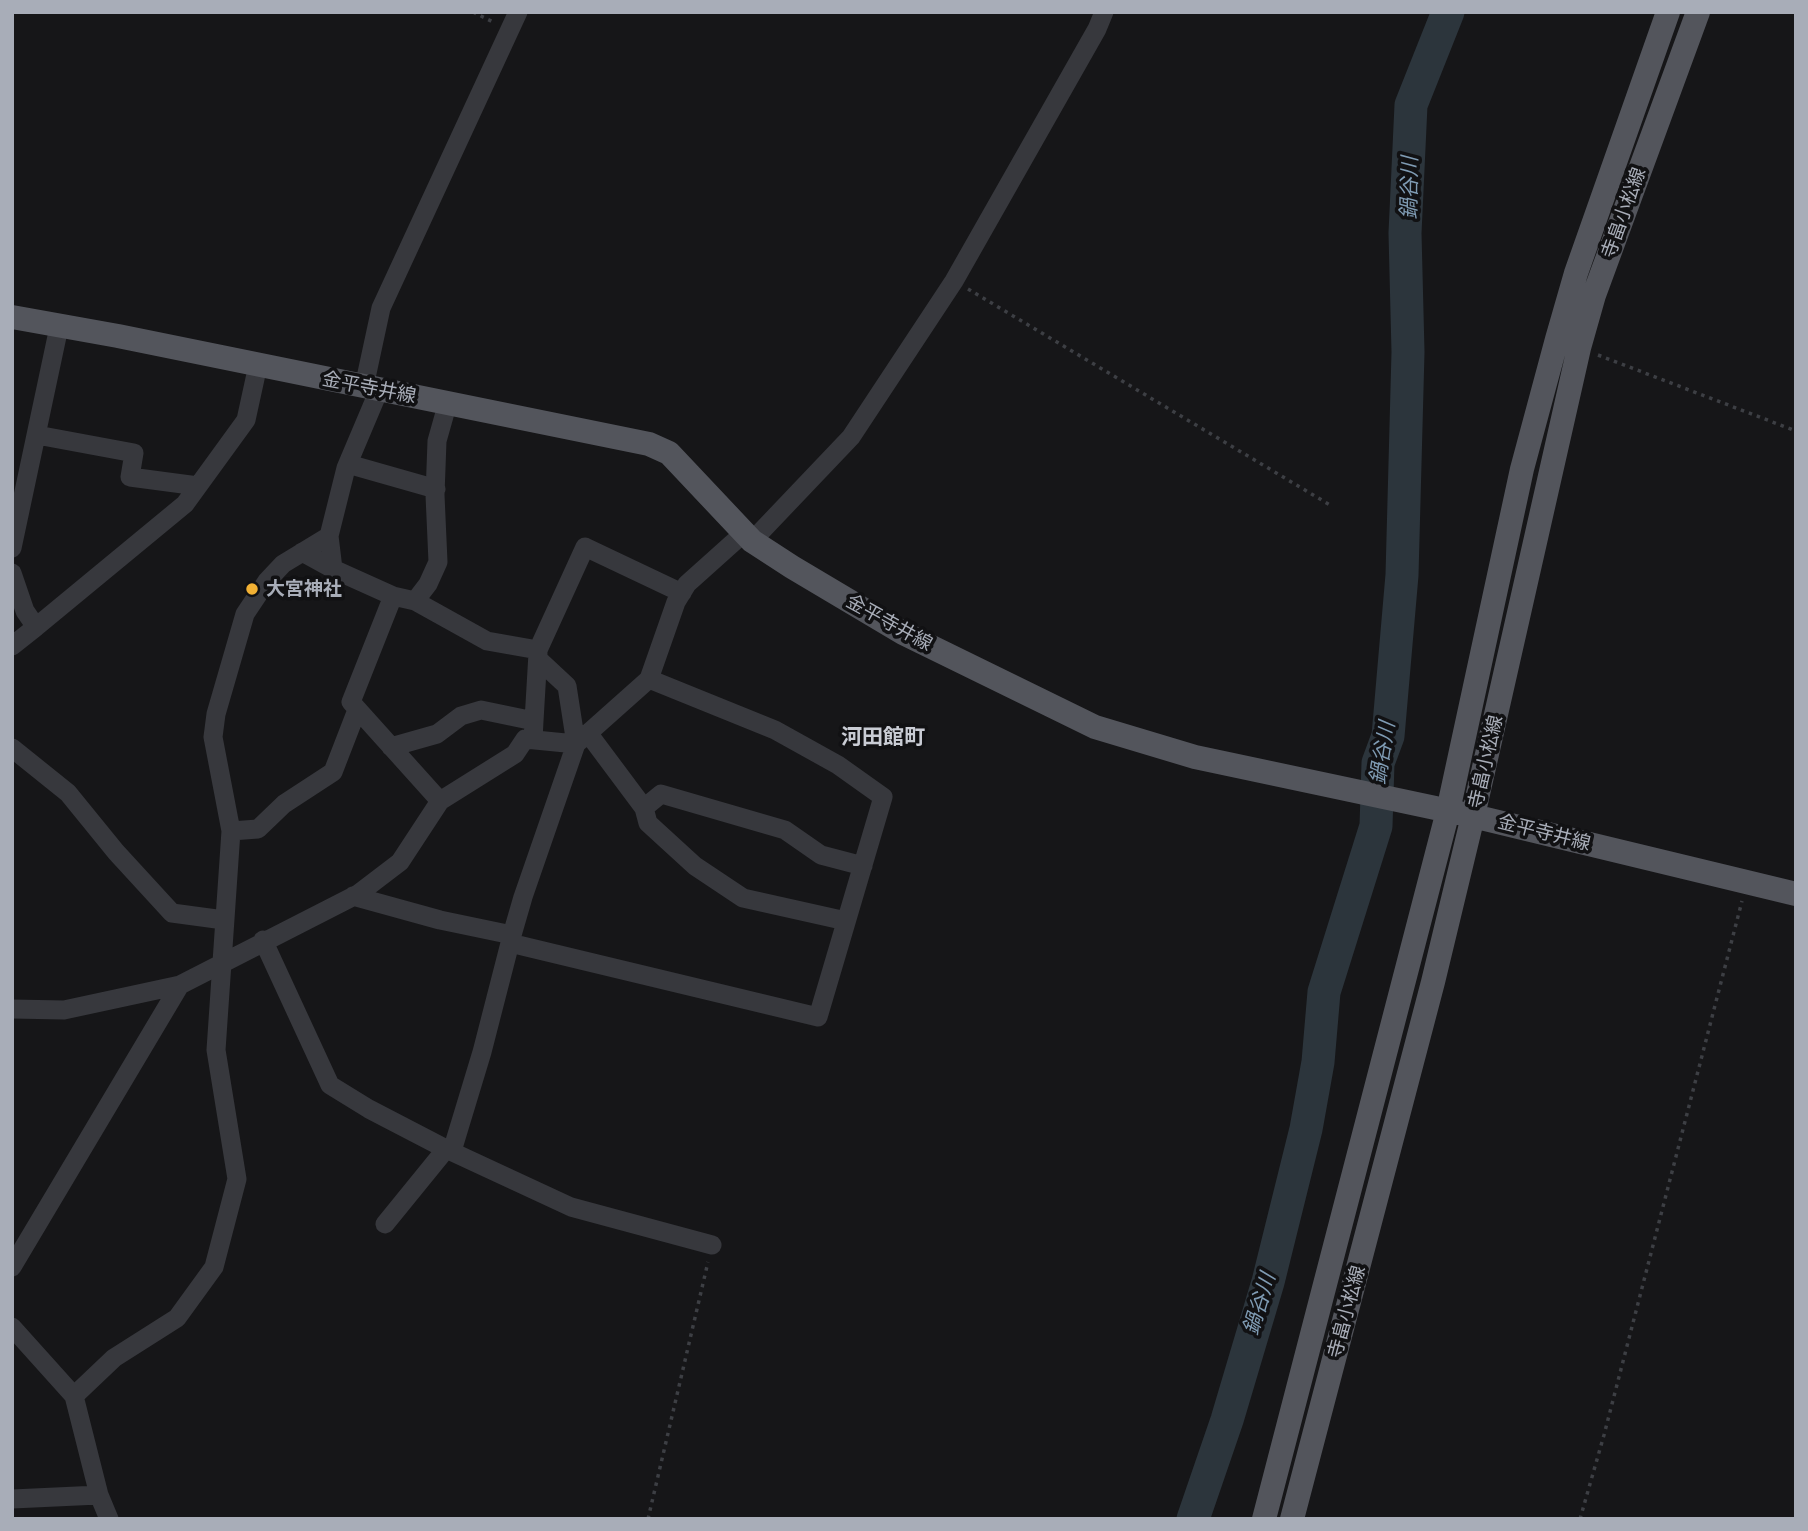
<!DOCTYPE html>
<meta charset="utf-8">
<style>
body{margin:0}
#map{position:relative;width:1808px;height:1531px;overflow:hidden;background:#161618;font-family:Inter,sans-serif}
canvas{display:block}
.frame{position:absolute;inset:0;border:14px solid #a8adb8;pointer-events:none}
</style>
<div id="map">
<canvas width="1808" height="1531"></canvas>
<div class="frame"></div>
</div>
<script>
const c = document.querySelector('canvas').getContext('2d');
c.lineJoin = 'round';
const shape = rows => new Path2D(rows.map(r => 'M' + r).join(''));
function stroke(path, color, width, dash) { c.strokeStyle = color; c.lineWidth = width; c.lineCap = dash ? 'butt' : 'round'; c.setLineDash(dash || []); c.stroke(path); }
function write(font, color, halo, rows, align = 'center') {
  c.font = font + ' Inter,"Noto Sans JP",sans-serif'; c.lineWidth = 7; c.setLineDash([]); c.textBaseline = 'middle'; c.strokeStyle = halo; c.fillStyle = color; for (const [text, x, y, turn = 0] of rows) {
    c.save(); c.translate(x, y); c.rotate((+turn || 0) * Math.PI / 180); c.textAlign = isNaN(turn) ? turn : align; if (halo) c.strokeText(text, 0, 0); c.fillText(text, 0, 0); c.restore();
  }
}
const river = shape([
 [1193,1519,1227,1420,1268,1282,1306,1129,1318,1062,1324,992,1376,826,1378,763,1388,736,1402,575,1408,352,1405,233,1411,105,1448,12]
]);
const path = shape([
 [473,12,495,23],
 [968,289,1330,505],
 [1598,355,1796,431],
 [648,1519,708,1262],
 [1580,1519,1604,1435,1742,901]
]);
const minor = shape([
 [364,387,381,308,518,12],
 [37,435,134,453,130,477,198,486],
 [348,464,436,489],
 [752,541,851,437,954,281,1097,29,1104,12],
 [12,548,59,327],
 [302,552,333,569,329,536],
 [333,569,393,596,415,601,487,641,538,650,585,547,682,593],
 [12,573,25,611,36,627,12,646],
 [393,596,351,702,440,801],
 [415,601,428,584,438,562,435,495,437,441,448,402],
 [36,627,185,504,246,420,258,365],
 [534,721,538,653],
 [588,733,644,808,648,823,695,866,743,898,846,921],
 [391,747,437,734,461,716,481,710,534,721,533,740],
 [12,748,68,793,116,852,172,913,224,920],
 [644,808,661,794,785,830,821,855,863,866],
 [231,831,258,829,284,804,333,772,357,710],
 [353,896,440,920,512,935,523,897,576,744,567,686,538,659],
 [512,935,510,943,818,1017,883,797,838,765,775,730,649,679],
 [263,940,330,1085,369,1109,446,1149,571,1207,712,1245],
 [12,1009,64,1010,180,985,358,894,400,862,440,801,515,754,525,739,576,744,649,679,676,602,687,584,745,532],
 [452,1151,482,1052,510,943],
 [385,1224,446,1149],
 [12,1267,180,985],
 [12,1327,74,1396,99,1495,109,1519],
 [74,1396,114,1358,177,1318,214,1267,237,1179,216,1050,231,831,213,737,216,714,245,614,267,581,283,564,329,536,346,468,379,390],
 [12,1499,99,1495]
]);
const major = shape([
 [12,317,118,336,649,444,669,453,752,541,792,567,903,633,1095,727,1195,757,1473,816,1796,894],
 [1264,1519,1448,811,1522,469,1557,339,1576,273,1668,12],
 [1292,1519,1433,982,1473,816,1579,348,1594,295,1698,12]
]);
const markers = [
 [252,589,7,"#f2b134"]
];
const streetNames = [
 ["寺畠小松線",1624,213,-70],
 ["金平寺井線",369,388,11],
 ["金平寺井線",889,623,29],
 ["寺畠小松線",1486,762,-77],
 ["金平寺井線",1544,833,14],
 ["寺畠小松線",1347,1312,-75]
];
const poiNames = [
 ["大宮神社",266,589]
];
const waterNames = [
 ["鍋谷川",1410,188,-89],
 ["鍋谷川",1383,753,-81],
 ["鍋谷川",1260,1304,-73]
];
const neighbourhoodNames = [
 ["河田館町",883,738]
];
stroke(river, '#2c353c', 33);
stroke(path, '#3d3f44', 3.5, [3.5, 5]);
stroke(minor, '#37383d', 19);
stroke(major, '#53555c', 24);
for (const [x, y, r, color] of markers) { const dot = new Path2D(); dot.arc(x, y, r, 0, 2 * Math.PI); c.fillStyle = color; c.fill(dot); stroke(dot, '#111113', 2.5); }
write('19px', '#a8adb8', '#111113', streetNames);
write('bold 19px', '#a8adb8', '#111113', poiNames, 'left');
write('italic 21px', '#7f9bb3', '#111113', waterNames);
write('bold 21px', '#c9ccd4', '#111113', neighbourhoodNames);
</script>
